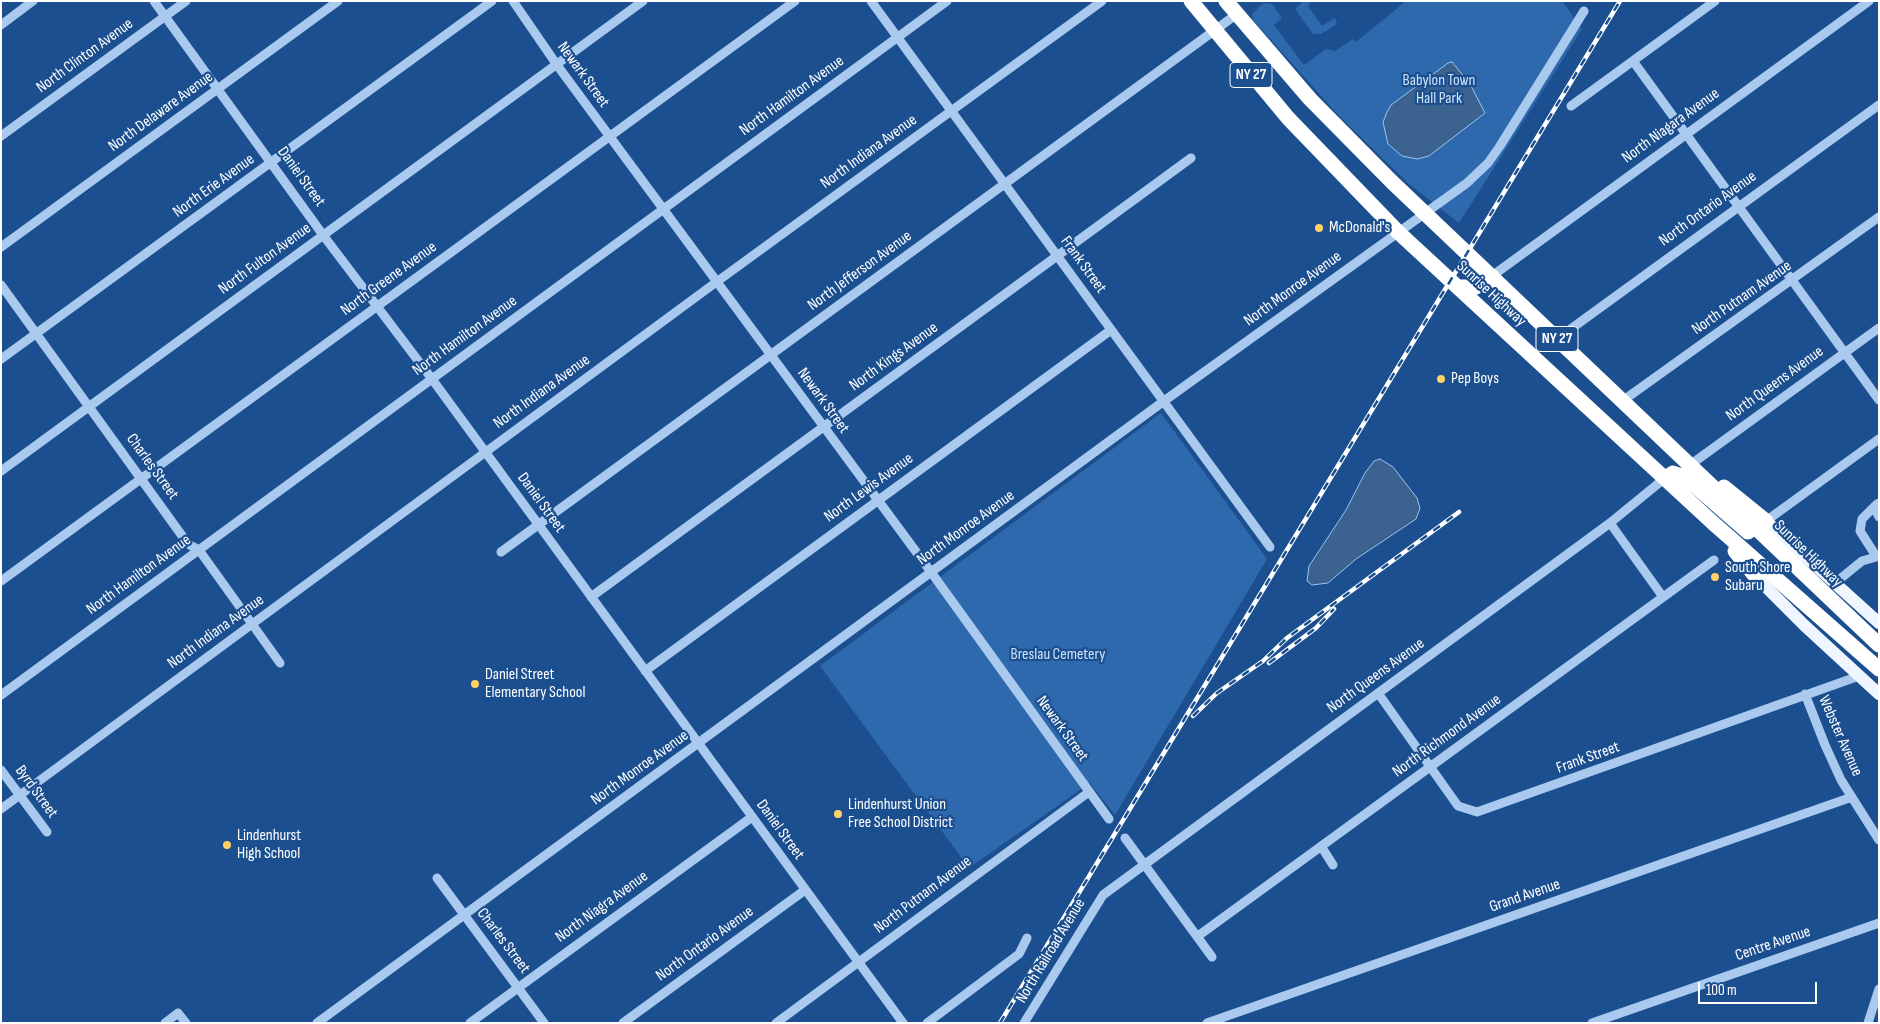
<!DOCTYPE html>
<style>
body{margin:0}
#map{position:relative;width:1880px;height:1024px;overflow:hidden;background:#1b4f8f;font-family:"Sofia Sans Condensed",sans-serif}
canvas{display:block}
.frame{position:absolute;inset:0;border:2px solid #fff;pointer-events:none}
.scale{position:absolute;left:1698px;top:982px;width:119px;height:22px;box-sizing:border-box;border:2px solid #fff;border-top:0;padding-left:6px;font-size:15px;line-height:18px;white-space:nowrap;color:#fff;-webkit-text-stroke:4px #1b4f8f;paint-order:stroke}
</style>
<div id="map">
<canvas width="1880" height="1024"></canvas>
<div class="frame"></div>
<div class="scale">100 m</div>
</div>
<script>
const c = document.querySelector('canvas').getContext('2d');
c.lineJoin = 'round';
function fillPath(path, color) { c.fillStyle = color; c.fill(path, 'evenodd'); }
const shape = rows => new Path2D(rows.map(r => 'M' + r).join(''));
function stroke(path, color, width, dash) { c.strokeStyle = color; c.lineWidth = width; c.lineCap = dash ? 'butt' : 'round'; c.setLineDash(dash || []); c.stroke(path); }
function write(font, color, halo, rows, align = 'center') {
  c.font = font + ' "Sofia Sans Condensed",sans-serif'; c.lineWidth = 4.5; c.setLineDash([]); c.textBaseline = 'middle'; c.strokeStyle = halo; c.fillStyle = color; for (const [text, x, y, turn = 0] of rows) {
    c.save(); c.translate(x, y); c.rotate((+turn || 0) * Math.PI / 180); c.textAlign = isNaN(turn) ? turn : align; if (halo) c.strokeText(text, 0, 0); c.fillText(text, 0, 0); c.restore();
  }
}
const green = shape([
 [1304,1,1311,1,1308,6,1322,26,1335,18,1337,24,1321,34,1313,34,1295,9],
 [1406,1,1562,1,1582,29,1459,223,1409,184,1340,117,1253,20,1252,14,1263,3,1272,4,1282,18,1274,25,1304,65,1326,49,1335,51,1353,39,1356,42],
 [1161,413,1267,559,1115,815,1090,783,969,868,820,666]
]);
const water = shape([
 [1452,62,1470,84,1485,113,1429,156,1417,159,1402,156,1388,144,1383,122,1387,112,1391,105,1448,63,1452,62],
 [1380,459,1393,467,1417,498,1420,508,1416,519,1356,559,1328,583,1312,585,1307,581,1309,566,1346,510,1365,473,1374,461,1380,459]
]);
const minor = shape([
 [154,1,323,235,432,379,903,1023],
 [513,1,557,65,931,572,1109,819],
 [871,1,1270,547],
 [1,25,33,1],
 [1633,61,1879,400],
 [1571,106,1715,1],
 [1,136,186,1],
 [1,247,338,1],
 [1492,276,1869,1],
 [1,285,188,544,199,550,280,663],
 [1557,339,1879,105],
 [1,359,492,1],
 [1621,402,1879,217],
 [1690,465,1879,328],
 [1,471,643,1],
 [1879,503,1875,509,1879,517],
 [1766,521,1879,439],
 [1610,523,1663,597],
 [501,552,1237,14],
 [1876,556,1860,531,1862,519,1877,504],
 [1,581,795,1],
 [1835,583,1862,561,1879,556],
 [591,597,1191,158],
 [645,671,1111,330],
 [1378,693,1458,806,1477,812,1859,676],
 [1805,694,1825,745,1841,780,1879,840],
 [1,695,947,1],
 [1,770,47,832],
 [1,809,711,286,1102,1],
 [1125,838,1212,957],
 [1321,846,1333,865],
 [437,878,544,1023],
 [1198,936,1714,560],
 [165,1023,178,1013,186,1023],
 [317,1023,1164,401,1467,183,1488,163,1500,146,1584,11],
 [470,1023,752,817],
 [623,1023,805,890],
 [776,1023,1089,792],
 [927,1023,1019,954,1027,938],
 [1024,1023,1103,895,1610,523,1665,478],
 [1207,1023,1852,797],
 [1592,1023,1879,923],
 [1868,1023,1879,989]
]);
const major = shape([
 [1766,521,1879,623],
 [1756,577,1804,625,1879,694]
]);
const highway = shape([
 [1191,1,1288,118,1398,232,1712,522,1879,669],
 [1226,1,1310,99,1392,182,1879,645],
 [1458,287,1476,287,1492,276],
 [1665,478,1673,473,1685,477,1748,532],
 [1724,487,1766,521],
 [1735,551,1756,577]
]);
const rail = shape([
 [1269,663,1316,628,1334,609],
 [1193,716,1217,693,1263,661,1287,638,1459,512],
 [1000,1023,1620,1]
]);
const markers = [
 [1319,228,5,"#ffd166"],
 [1441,379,5,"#ffd166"],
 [1715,577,5,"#ffd166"],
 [475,684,5,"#ffd166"],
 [838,814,5,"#ffd166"],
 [227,845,5,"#ffd166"]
];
const shields = [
 [1251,75,42],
 [1557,339,42]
];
const shieldNames = [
 ["NY 27",1251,75],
 ["NY 27",1557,339]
];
const streetNames = [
 ["North Clinton Avenue",85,56,-36],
 ["Newark Street",583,75,54],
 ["North Hamilton Avenue",792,96,-36],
 ["North Delaware Avenue",161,112,-36],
 ["North Niagara Avenue",1671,126,-36],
 ["North Indiana Avenue",869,152,-36],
 ["Daniel Street",301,177,54],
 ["North Erie Avenue",214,186,-36],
 ["North Ontario Avenue",1708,209,-36],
 ["North Fulton Avenue",265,259,-36],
 ["Frank Street",1083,265,54],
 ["North Jefferson Avenue",860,271,-36],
 ["North Greene Avenue",389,279,-36],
 ["North Monroe Avenue",1293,289,-36],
 ["Sunrise Highway",1491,294,43],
 ["North Putnam Avenue",1742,298,-35],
 ["North Hamilton Avenue",465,336,-36],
 ["North Kings Avenue",894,357,-36],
 ["North Queens Avenue",1775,384,-36],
 ["North Indiana Avenue",542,392,-36],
 ["Newark Street",823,401,54],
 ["Charles Street",152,467,54],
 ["North Lewis Avenue",869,488,-36],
 ["Daniel Street",541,503,54],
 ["North Monroe Avenue",966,528,-36],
 ["Sunrise Highway",1808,554,44],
 ["North Hamilton Avenue",139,575,-36],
 ["North Indiana Avenue",216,632,-36],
 ["North Queens Avenue",1376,676,-36],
 ["Newark Street",1062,729,54],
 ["North Richmond Avenue",1447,736,-36],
 ["Webster Avenue",1840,736,66],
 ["Frank Street",1588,758,-20],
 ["North Monroe Avenue",640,768,-36],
 ["Byrd Street",36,792,54],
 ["Daniel Street",780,830,54],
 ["North Putnam Avenue",923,895,-37],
 ["Grand Avenue",1525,896,-19],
 ["North Niagra Avenue",602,907,-36],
 ["Charles Street",503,941,53],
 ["North Ontario Avenue",705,944,-36],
 ["Centre Avenue",1773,944,-19],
 ["North Railroad Avenue",1051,951,-59]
];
const parkNames = [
 ["Babylon Town",1439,81],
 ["Hall Park",1439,99],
 ["Breslau Cemetery",1058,655]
];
const poiNames = [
 ["McDonald's",1329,228],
 ["Pep Boys",1451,379],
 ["South Shore",1725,568],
 ["Subaru",1725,586],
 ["Daniel Street",485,675],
 ["Elementary School",485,693],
 ["Lindenhurst Union",848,805],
 ["Free School District",848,823],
 ["Lindenhurst",237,836],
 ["High School",237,854]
];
fillPath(green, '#2e69ad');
fillPath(water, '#3c6290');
stroke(water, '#9cc4f0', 1);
stroke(minor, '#a9c9ee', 9);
stroke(major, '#f0f6ff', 12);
stroke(highway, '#fff', 15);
stroke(rail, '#fff', 4.5);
stroke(rail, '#1b4f8f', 2.5, [8]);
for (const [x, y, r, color] of markers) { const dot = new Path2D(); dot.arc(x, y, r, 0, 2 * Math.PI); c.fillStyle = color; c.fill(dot); stroke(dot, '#1b4f8f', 2); }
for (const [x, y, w] of shields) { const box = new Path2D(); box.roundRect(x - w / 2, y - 12.5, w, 25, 4); c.fillStyle = '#1b4f8f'; c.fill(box); stroke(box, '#fff', 1); }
write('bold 15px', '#fff', null, shieldNames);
write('16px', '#fff', '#1b4f8f', streetNames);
write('16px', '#cfe3fa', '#1b4f8f', parkNames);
write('16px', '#fff', '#1b4f8f', poiNames, 'left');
</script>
